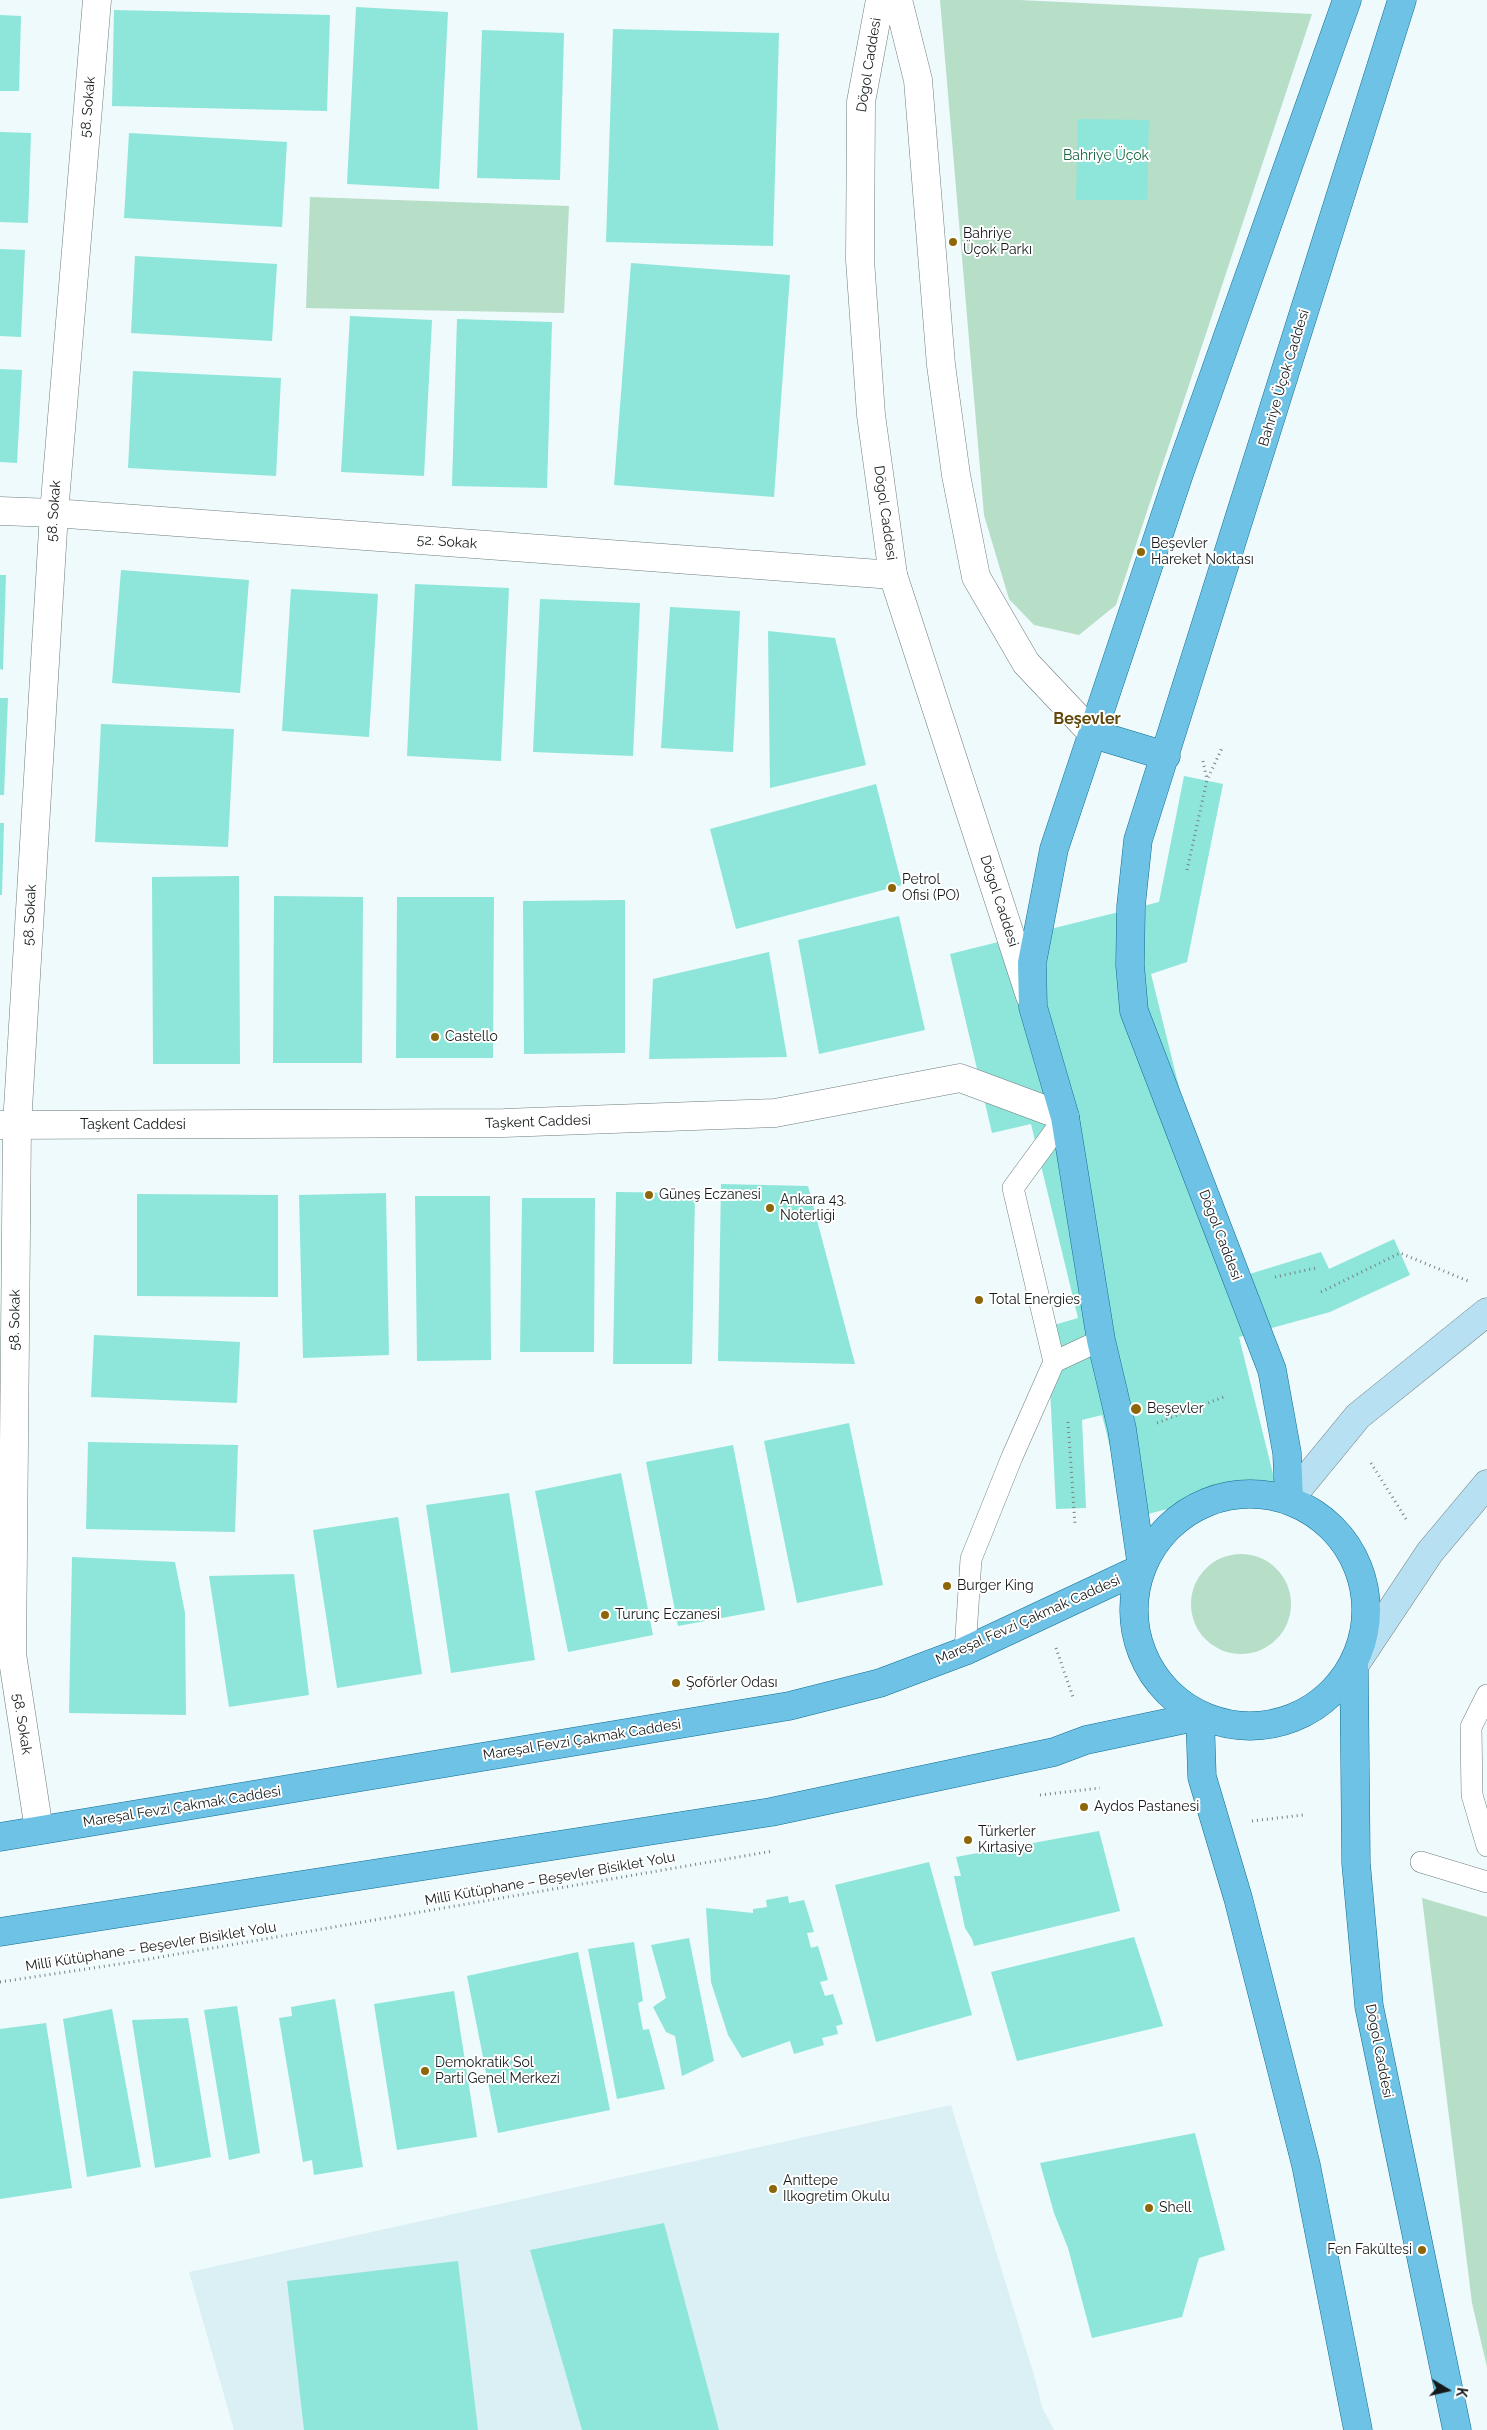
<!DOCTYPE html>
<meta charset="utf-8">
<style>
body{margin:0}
#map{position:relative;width:1487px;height:2430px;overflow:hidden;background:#eefafc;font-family:Raleway,sans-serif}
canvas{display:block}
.north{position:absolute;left:1422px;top:2365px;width:50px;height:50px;-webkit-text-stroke:4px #fff;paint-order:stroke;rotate:99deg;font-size:14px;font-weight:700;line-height:20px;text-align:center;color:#15191a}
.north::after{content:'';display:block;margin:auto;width:18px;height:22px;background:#15191a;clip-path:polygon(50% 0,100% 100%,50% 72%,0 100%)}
</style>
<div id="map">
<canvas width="1487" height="2430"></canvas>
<div class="north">K</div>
</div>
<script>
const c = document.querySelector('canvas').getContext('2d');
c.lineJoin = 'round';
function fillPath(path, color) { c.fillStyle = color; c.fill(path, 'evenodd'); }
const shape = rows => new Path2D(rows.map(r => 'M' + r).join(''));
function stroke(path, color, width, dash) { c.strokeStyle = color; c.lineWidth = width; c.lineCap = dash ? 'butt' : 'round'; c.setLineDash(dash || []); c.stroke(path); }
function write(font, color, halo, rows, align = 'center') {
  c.font = font + ' Raleway,sans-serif'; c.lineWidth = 4; c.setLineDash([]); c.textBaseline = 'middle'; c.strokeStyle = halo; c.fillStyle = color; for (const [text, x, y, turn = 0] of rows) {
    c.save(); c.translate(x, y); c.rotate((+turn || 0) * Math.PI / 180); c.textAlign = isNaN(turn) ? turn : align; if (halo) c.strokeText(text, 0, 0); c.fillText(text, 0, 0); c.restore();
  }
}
const built = shape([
 [951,2105,1036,2382,1042,2407,1054,2430,234,2430,189,2272]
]);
const green = shape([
 [940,0,1019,0,1312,14,1116,605,1079,635,1034,625,1009,599,984,515],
 [310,197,569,206,564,313,306,308],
 '1191 1604a50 50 0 1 1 100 0a50 50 0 1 1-100 0Z',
 [1422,1898,1487,1917,1487,2367,1472,2303]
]);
const building = shape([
 [356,7,448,12,439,189,347,184],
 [114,10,330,15,327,111,112,106],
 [0,15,21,16,19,91,0,91],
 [613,29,779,33,773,246,606,242],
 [482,30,564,33,560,180,477,178],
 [1078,119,1149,120,1147,200,1076,200],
 [0,132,31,133,28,223,0,222],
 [129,133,287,142,282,227,124,218],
 [0,249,25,250,21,337,0,336],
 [135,256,277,264,272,341,131,333],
 [631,263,790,275,774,497,614,485],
 [350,316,432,320,424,476,341,472],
 [457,319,552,322,547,488,452,486],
 [0,369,22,370,17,463,0,462],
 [133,371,281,378,276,476,128,468],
 [121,570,249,580,240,693,112,683],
 [0,575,6,575,3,670,0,669],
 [415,584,509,588,501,761,407,756],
 [291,589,378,594,369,737,282,731],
 [540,599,640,603,633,756,533,752],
 [670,607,740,611,733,752,661,748],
 [768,631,835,638,866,765,770,788],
 [0,698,8,698,4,795,0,795],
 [101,724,234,729,228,847,95,842],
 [1184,776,1223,784,1187,962,1151,974,1227,1281,1321,1252,1329,1269,1394,1239,1410,1275,1330,1312,1239,1337,1275,1482,1128,1519,1102,1415,1082,1420,1086,1508,1056,1509,1047,1327,1078,1318,1031,1124,992,1133,950,954,1159,902],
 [876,784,902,885,736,929,710,829],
 [0,823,4,823,2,895,0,895],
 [239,876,240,1064,153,1064,152,877],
 [274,896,363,897,362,1063,273,1063],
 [397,897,494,897,493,1058,396,1058],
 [625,900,625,1053,524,1054,523,901],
 [899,916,925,1030,819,1054,798,940],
 [769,952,787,1057,649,1059,653,979],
 [721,1184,808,1186,855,1364,718,1361],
 [616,1192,695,1193,692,1364,613,1364],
 [386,1193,389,1355,303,1358,299,1195],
 [137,1194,278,1195,278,1297,137,1296],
 [415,1196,490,1196,491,1360,417,1361],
 [522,1198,595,1198,594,1352,520,1352],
 [94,1335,240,1342,237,1403,91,1397],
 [849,1423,883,1585,797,1603,764,1441],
 [88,1442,238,1445,235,1532,86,1529],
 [733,1445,765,1610,678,1626,646,1462],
 [621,1473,653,1635,568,1652,535,1491],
 [509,1493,535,1660,451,1673,426,1505],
 [398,1517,422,1674,337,1688,313,1530],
 [72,1557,175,1562,185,1613,186,1715,69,1713],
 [294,1574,309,1695,229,1707,209,1576],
 [1099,1831,1120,1911,974,1946,972,1939,965,1928,954,1876,961,1876,956,1857],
 [929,1862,972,2015,876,2042,835,1885],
 [788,1896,789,1903,804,1900,814,1932,807,1933,811,1948,818,1946,828,1980,820,1982,825,1996,833,1994,843,2024,836,2026,838,2034,822,2038,824,2045,794,2054,790,2041,742,2058,728,2035,711,1982,706,1908,753,1913,753,1909,767,1907,766,1900],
 [1134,1937,1163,2026,1017,2061,991,1972],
 [689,1938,714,2061,682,2076,675,2036,666,2032,653,2007,666,1998,651,1945],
 [634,1942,643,2001,638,2003,643,2030,649,2029,665,2089,617,2099,588,1949],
 [578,1952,610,2110,498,2133,467,1976],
 [454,1991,477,2137,397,2150,374,2004],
 [335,1999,363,2167,314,2175,312,2160,303,2162,279,2018,292,2016,291,2007],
 [237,2006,260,2153,229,2160,204,2010],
 [112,2009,141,2167,87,2177,63,2019],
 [188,2018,211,2157,155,2168,132,2020],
 [46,2023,72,2188,0,2199,0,2029],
 [1195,2133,1225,2250,1199,2258,1182,2317,1092,2338,1068,2248,1054,2213,1040,2163],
 [664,2223,719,2430,582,2430,530,2250],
 [458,2261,478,2430,304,2430,287,2281]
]);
const path = shape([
 [1203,761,1207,780],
 [1187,870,1207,780,1223,746],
 [1275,1277,1316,1268],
 [1321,1292,1400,1253,1468,1281],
 [1068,1422,1075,1525],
 [1157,1423,1226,1396],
 [1371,1463,1406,1519],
 [1056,1648,1074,1700],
 [1040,1795,1100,1788],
 [1252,1821,1303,1815],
 [0,1982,126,1963,773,1851]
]);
const service = shape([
 [1054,1362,1013,1188,1065,1117],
 [965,1651,971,1559,1012,1457,1054,1362,1101,1340],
 [1487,1695,1471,1727,1472,1795,1487,1846],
 [1421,1862,1487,1882]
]);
const minor = shape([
 [0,511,54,513,893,575],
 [39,1830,12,1654,17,1125,54,513,97,0]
]);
const tertiary = shape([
 [880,0,861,102,860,260,871,415,893,575,1030,996],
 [898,0,918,80,941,365,956,475,976,577,1026,663,1093,734],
 [0,1125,504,1123,775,1113,960,1078,1065,1117]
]);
const secondary = shape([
 [1289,1500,1358,1416,1487,1312],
 [1354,1666,1430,1552,1487,1484]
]);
const primary = shape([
 [1093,734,1166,756],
 '1134 1610a116 116 0 1 1 232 0a116 116 0 1 1-232 0Z',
 [1289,1500,1287,1453,1272,1370,1134,1011,1130,965,1131,906,1138,840,1402,0],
 [1142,1568,1122,1429,1101,1340,1065,1117,1033,1007,1032,963,1054,849,1179,474,1347,0],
 [1354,1666,1356,1863,1369,2006,1457,2430],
 [1200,1716,1202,1777,1238,1898,1306,2165,1358,2430],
 [0,1837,789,1706,880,1683,965,1651,1142,1568],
 [0,1932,771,1812,1054,1752,1086,1740,1200,1716]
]);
const markers = [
 [953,242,5,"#8d6609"],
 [1141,552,5,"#8d6609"],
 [892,888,5,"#8d6609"],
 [435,1037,5,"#8d6609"],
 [649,1195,5,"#8d6609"],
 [770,1208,5,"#8d6609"],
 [979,1300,5,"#8d6609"],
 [1136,1409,6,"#8d6609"],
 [947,1586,5,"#8d6609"],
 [605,1615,5,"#8d6609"],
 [676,1683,5,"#8d6609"],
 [1084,1807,5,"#8d6609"],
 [968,1840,5,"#8d6609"],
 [425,2071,5,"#8d6609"],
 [773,2189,5,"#8d6609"],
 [1149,2208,5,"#8d6609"],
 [1422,2250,5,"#8d6609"]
];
const streetNames = [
 ["Dögol Caddesi",869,65,-81],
 ["58. Sokak",88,107,-85],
 ["Bahriye Üçok Caddesi",1284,378,-73],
 ["58. Sokak",54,511,-86],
 ["Dögol Caddesi",885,513,82],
 ["52. Sokak",447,542,4],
 ["Dögol Caddesi",999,901,72],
 ["58. Sokak",30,915,-87],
 ["Taşkent Caddesi",538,1122,-2],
 ["Taşkent Caddesi",133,1125],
 ["Dögol Caddesi",1220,1235,69],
 ["58. Sokak",15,1320,-89],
 ["Mareşal Fevzi Çakmak Caddesi",1028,1620,-24],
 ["58. Sokak",22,1724,81],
 ["Mareşal Fevzi Çakmak Caddesi",582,1740,-9],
 ["Mareşal Fevzi Çakmak Caddesi",182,1807,-9],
 ["Millî Kütüphane – Beşevler Bisiklet Yolu",550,1879,-10],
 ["Millî Kütüphane – Beşevler Bisiklet Yolu",151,1947,-9],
 ["Dögol Caddesi",1379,2051,79]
];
const parkNames = [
 ["Bahriye Üçok",1106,156]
];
const poiNames = [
 ["Bahriye",963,234],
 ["Üçok Parkı",963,250],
 ["Beşevler",1151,544],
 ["Hareket Noktası",1151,560],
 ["Petrol",902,880],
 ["Ofisi (PO)",902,896],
 ["Castello",445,1037],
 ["Güneş Eczanesi",659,1195],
 ["Ankara 43.",780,1200],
 ["Noterliği",780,1216],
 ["Total Energies",989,1300],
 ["Beşevler",1147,1409],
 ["Burger King",957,1586],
 ["Turunç Eczanesi",615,1615],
 ["Şoförler Odası",686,1683],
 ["Aydos Pastanesi",1094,1807],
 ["Türkerler",978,1832],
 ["Kırtasiye",978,1848],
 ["Demokratik Sol",435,2063],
 ["Parti Genel Merkezi",435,2079],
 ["Anıttepe",783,2181],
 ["Ilkogretim Okulu",783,2197],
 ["Shell",1159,2208],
 ["Fen Fakültesi",1412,2250,"right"]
];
const quarterNames = [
 ["Beşevler",1087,719]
];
fillPath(built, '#dbf0f4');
fillPath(green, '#b7dec6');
fillPath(building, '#8de6d9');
stroke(service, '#717c7e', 22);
stroke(minor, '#717c7e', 29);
stroke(tertiary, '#717c7e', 29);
stroke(secondary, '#717c7e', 29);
stroke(primary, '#106d93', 29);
stroke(path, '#7a8183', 3, [1, 4]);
stroke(service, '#fff', 21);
stroke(minor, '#fff', 28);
stroke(tertiary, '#fff', 28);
stroke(secondary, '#b7e1f2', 28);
stroke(primary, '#6ec2e5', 28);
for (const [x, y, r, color] of markers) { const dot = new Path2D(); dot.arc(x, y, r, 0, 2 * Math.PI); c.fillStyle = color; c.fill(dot); stroke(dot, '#fff', 2); }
write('14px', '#15191a', '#fff', streetNames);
write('14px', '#196743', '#fff', parkNames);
write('14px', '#15191a', '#fff', poiNames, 'left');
write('bold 16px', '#63480d', '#fff', quarterNames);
</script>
